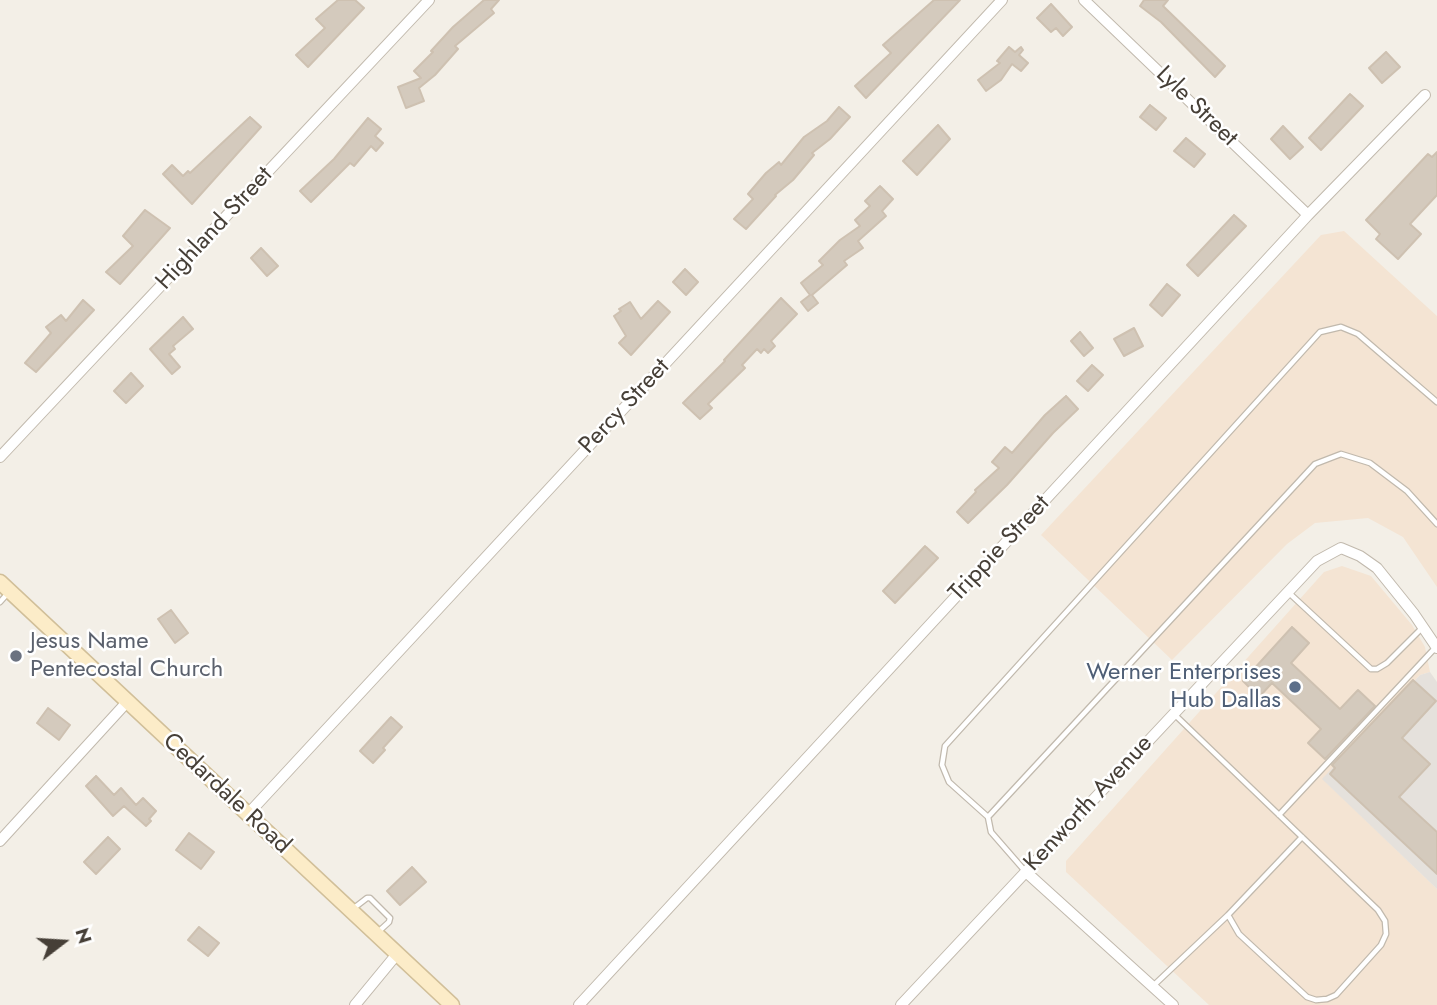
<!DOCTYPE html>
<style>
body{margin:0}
#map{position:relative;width:1437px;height:1005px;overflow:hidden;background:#f3efe7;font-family:Jost,sans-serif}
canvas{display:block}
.north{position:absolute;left:28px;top:907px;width:70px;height:70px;-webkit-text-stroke:5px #fff;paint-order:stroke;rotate:73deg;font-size:19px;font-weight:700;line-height:28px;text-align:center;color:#463f37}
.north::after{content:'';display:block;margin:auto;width:24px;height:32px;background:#463f37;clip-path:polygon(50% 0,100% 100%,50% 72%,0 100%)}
</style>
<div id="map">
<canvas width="1437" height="1005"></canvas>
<div class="north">N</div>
</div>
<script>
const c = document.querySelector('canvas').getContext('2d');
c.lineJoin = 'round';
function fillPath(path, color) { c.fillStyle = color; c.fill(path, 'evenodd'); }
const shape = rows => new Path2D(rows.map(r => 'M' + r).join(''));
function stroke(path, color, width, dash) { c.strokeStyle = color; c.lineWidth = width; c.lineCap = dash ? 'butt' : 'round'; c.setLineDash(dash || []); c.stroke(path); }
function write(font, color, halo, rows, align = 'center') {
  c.font = font + ' Jost,sans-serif'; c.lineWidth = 5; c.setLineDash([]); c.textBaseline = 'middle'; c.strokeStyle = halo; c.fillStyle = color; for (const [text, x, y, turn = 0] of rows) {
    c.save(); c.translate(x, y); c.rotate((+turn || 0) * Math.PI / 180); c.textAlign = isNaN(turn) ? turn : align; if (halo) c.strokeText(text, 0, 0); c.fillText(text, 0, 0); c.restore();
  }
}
const commercial = shape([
 [1344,231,1437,316,1437,587,1403,537,1368,518,1315,523,1287,544,1172,660,1041,535,1321,235],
 [1342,566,1371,576,1412,625,1425,647,1430,672,1420,675,1323,779,1437,889,1437,1005,1209,1005,1066,872,1066,861,1324,572]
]);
const industrial = shape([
 [1430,672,1437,682,1437,889,1322,779,1420,675]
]);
const building = shape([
 [338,0,355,0,364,8,308,67,296,55,325,28,316,19,338,0],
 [484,0,499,0,491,9,494,13,455,46,458,49,435,75,419,88,424,101,406,108,398,87,421,78,414,71,433,52,431,51,453,27,484,0],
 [934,0,960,0,866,98,855,86,891,53,883,45,934,0],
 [1144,0,1168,0,1163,6,1225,66,1215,77,1161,22,1140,6,1144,0],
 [1051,4,1072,27,1063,36,1056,28,1051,32,1037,18,1051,4],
 [1009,47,1015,52,1021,47,1023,50,1019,55,1028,63,1021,71,1012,64,1001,80,986,91,978,80,1000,63,997,61,1009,47],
 [1386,52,1400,67,1382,83,1369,68,1386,52],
 [1350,94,1363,106,1321,150,1309,138,1350,94],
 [1150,105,1166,118,1156,130,1140,117,1150,105],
 [839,107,850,117,830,139,812,153,814,155,793,180,775,195,776,196,746,229,734,219,753,199,748,194,766,173,779,162,781,165,804,137,827,121,839,107],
 [250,117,261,127,192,204,163,174,172,165,183,176,188,171,190,173,250,117],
 [368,118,381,129,375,136,383,143,376,151,371,146,354,166,350,163,311,202,300,191,334,159,368,118],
 [938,125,950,139,917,175,903,161,938,125],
 [1283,126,1303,147,1290,159,1271,139,1283,126],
 [1186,138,1205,154,1194,167,1174,151,1186,138],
 [1437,152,1437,195,1410,224,1421,234,1398,259,1376,239,1380,234,1366,220,1428,154,1432,157,1437,152],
 [880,186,893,199,882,211,886,216,858,241,863,248,844,261,847,265,812,295,818,303,808,311,801,302,810,295,801,283,823,265,819,261,840,240,860,226,855,220,870,206,865,201,880,186],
 [145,210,170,228,120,284,106,272,133,246,123,236,145,210],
 [1234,215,1246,226,1198,276,1187,265,1234,215],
 [261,248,278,266,267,276,251,258,261,248],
 [685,269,698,282,686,295,673,282,685,269],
 [1167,284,1180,295,1162,316,1150,305,1167,284],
 [781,298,797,314,771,341,775,346,768,353,764,349,761,353,757,349,742,365,745,368,708,404,712,408,700,419,683,403,725,361,724,360,781,298],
 [83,300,94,310,36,372,25,363,51,333,46,327,61,315,66,321,83,300],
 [658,301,670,312,631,355,619,343,626,336,614,316,621,311,619,309,630,302,641,319,658,301],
 [183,317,193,329,173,346,175,349,169,354,180,367,172,374,150,349,183,317],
 [1134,328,1143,346,1124,356,1114,339,1134,328],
 [1080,332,1093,348,1084,356,1071,341,1080,332],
 [1092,365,1103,375,1088,391,1077,381,1092,365],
 [131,373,143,386,126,403,114,391,131,373],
 [1066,396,1078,409,1053,433,1007,485,968,523,957,512,976,492,975,490,999,468,992,462,1005,447,1012,453,1045,415,1066,396],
 [925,546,938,558,895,603,883,591,925,546],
 [171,610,188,633,175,643,158,619,171,610],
 [1292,627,1309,643,1291,663,1340,709,1358,690,1375,706,1325,759,1308,743,1321,729,1272,683,1259,697,1243,681,1292,627],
 [1413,680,1436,701,1402,738,1430,764,1399,797,1437,832,1437,874,1330,774,1335,768,1332,765,1413,680],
 [48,708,70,725,59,740,37,723,48,708],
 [391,717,402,727,383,748,385,750,373,763,360,751,391,717],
 [96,776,114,795,121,788,136,805,143,798,156,811,149,819,151,821,146,826,124,806,113,816,86,786,96,776],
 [189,833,214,852,201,869,176,850,189,833],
 [108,837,120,849,96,874,84,862,108,837],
 [412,867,426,882,400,905,387,891,412,867],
 [199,927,219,943,208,956,188,940,199,927]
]);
const lane = shape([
 [1288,592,1371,669,1377,669,1387,663,1422,628],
 [0,602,9,592],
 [1174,714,1378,910,1385,921,1386,934,1381,945,1336,995,1327,999,1316,1000,1307,997,1239,934,1228,915,1302,837],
 [1279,815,1436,647],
 [988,817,949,782,942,765,945,746,1320,332,1341,327,1358,334,1437,402],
 [1025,871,991,832,988,817,1315,464,1341,454,1370,463,1407,491,1437,524],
 [354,908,367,898,370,898,390,918,389,922,377,933],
 [1153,986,1228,915]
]);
const street = shape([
 [1084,0,1308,215],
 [0,457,429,0],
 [248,814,1002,0],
 [0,841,127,702],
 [1026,872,1173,1005],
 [355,1005,397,954],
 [579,1005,1308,215,1425,95],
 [901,1005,1317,561,1341,548,1360,556,1377,568,1414,614,1437,648]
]);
const secondary = shape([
 [0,582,452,1005]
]);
const markers = [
 [16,656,7,"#6b7280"],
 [1295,687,7,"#5c6f8a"]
];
const streetNames = [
 ["Lyle Street",1196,107,44],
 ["Highland Street",215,229,-47],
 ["Percy Street",625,407,-47],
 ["Trippie Street",1000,549,-47],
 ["Cedardale Road",226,794,43],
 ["Kenworth Avenue",1089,804,-47]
];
const worshipNames = [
 ["Jesus Name",30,642],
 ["Pentecostal Church",30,670]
];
const serviceNames = [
 ["Werner Enterprises",1281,673],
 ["Hub Dallas",1281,701]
];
fillPath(commercial, '#f4e4d3');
fillPath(industrial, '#e5e1dc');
fillPath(building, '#d4cabd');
stroke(building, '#cec1b1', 2);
stroke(lane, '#c1b9ad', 7);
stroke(street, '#c1b9ad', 12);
stroke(secondary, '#d1bf99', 17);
stroke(lane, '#fff', 4.5);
stroke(street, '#fff', 10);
stroke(secondary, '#fcecc8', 14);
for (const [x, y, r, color] of markers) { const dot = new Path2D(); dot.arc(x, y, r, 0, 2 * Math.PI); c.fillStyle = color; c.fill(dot); stroke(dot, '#fff', 2.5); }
write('24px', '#463f37', '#fff', streetNames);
write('24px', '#5b616d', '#fff', worshipNames, 'left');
write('24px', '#4e5e75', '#fff', serviceNames, 'right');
</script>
